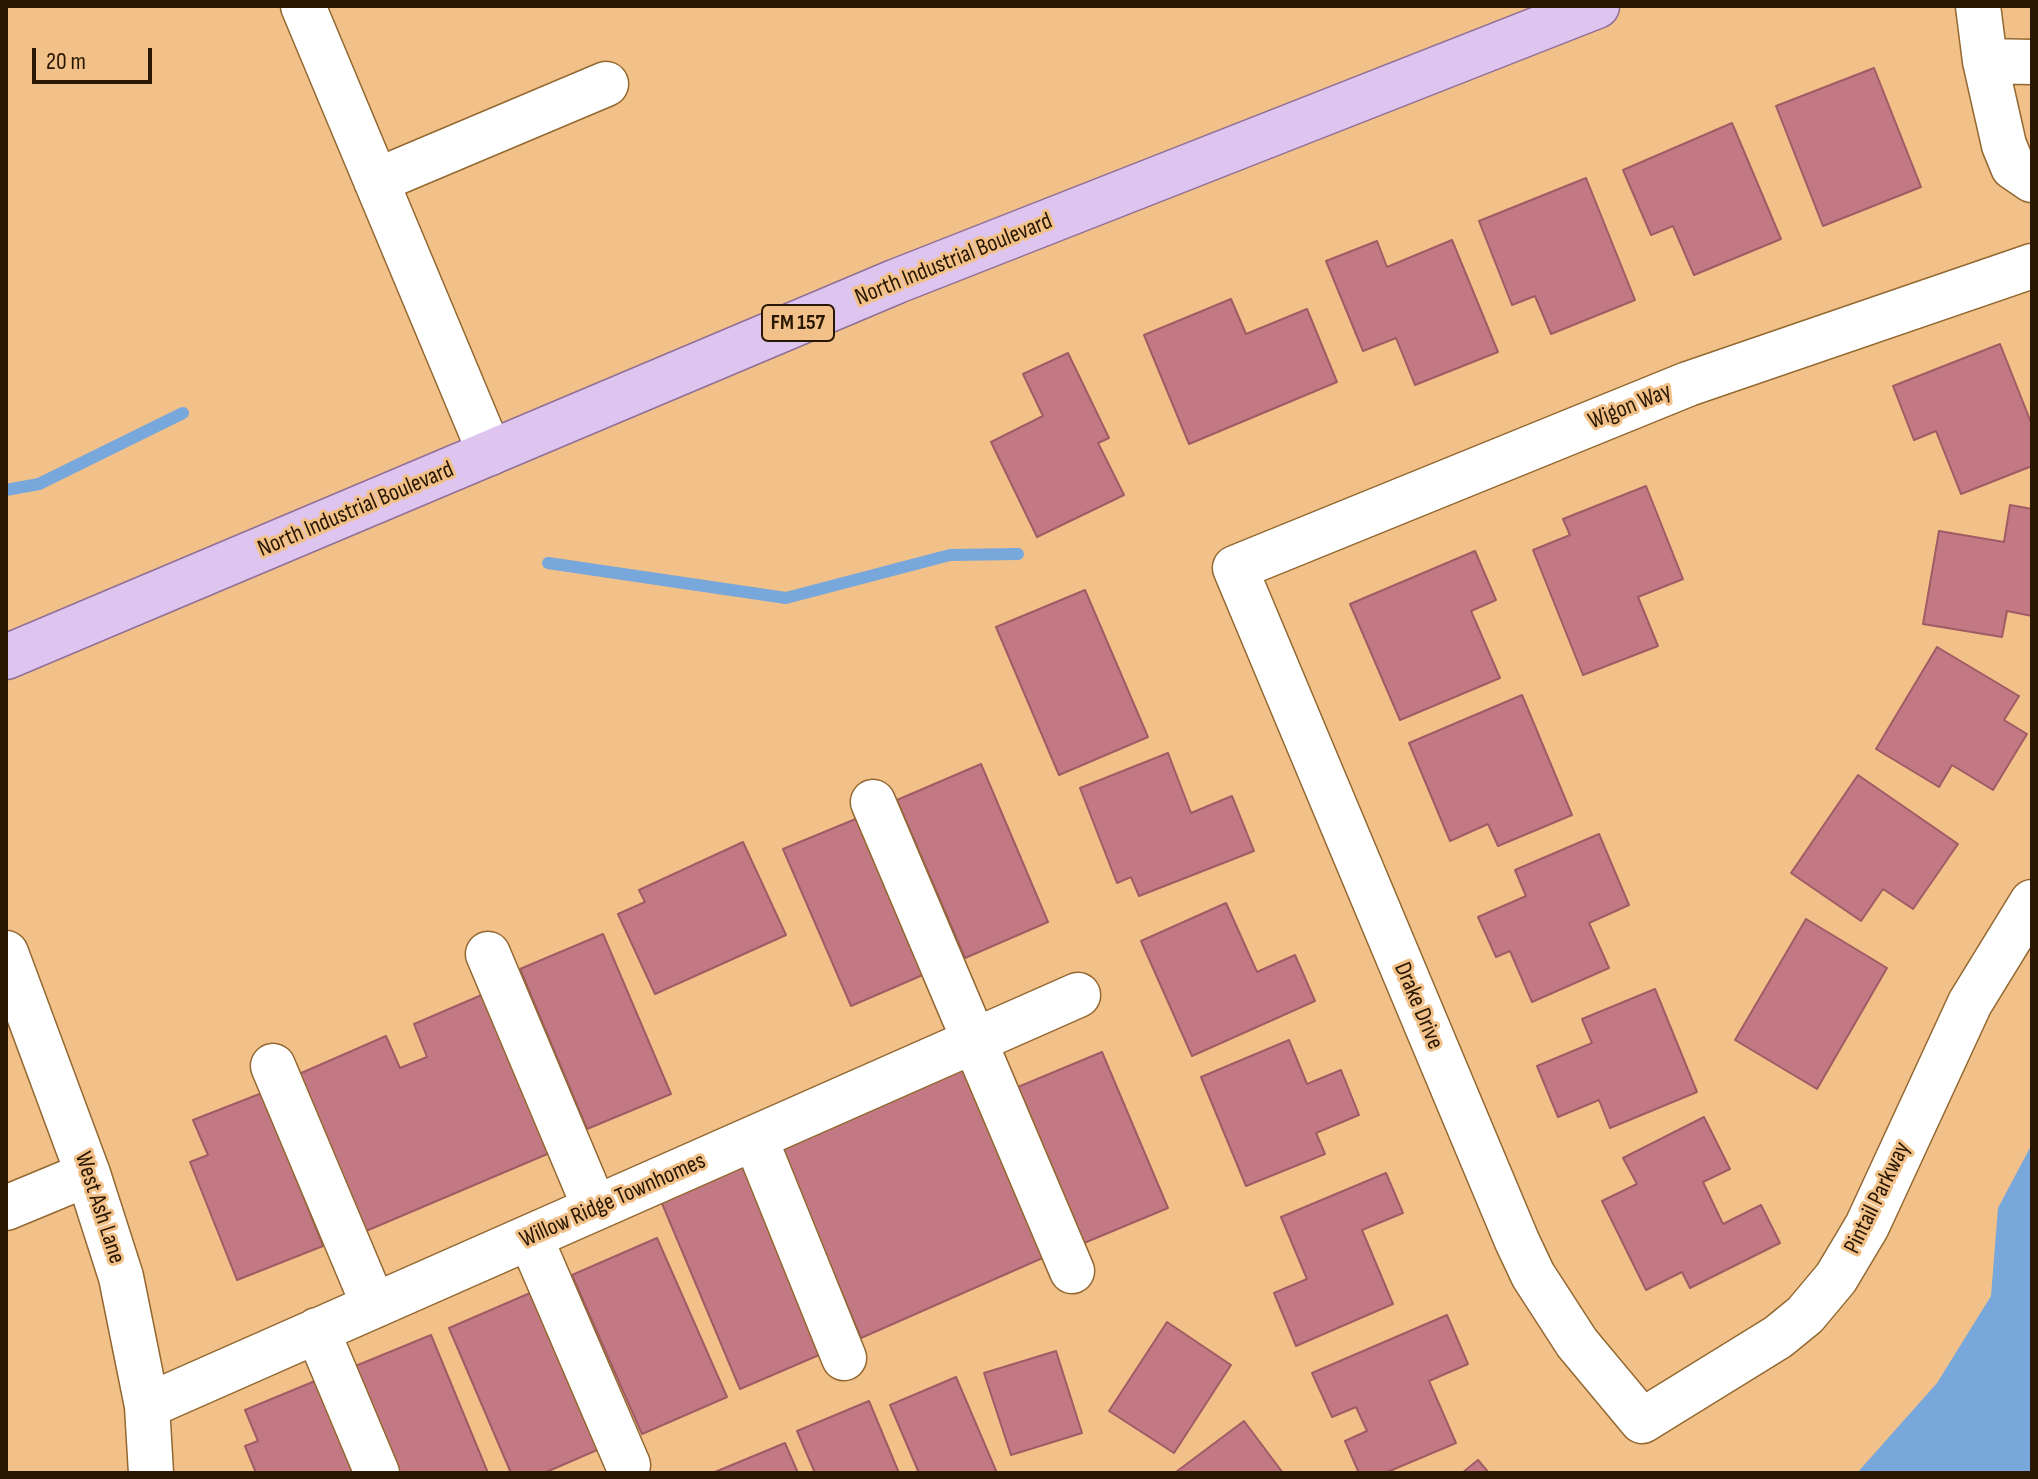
<!DOCTYPE html>
<style>
body{margin:0}
#map{position:relative;width:2038px;height:1479px;overflow:hidden;background:#f1c189;font-family:"Sofia Sans Condensed",sans-serif}
canvas{display:block}
.frame{position:absolute;inset:0;border:8px solid #291702;pointer-events:none}
.scale{position:absolute;left:32px;top:48px;width:120px;height:36px;box-sizing:border-box;border:4px solid #291702;border-top:0;padding-left:10px;font-size:24px;line-height:28px;white-space:nowrap;color:#291702;-webkit-text-stroke:6px #f1c189;paint-order:stroke}
</style>
<div id="map">
<canvas width="2038" height="1479"></canvas>
<div class="frame"></div>
<div class="scale">20 m</div>
</div>
<script>
const c = document.querySelector('canvas').getContext('2d');
c.lineJoin = 'round';
function fillPath(path, color) { c.fillStyle = color; c.fill(path, 'evenodd'); }
const shape = rows => new Path2D(rows.map(r => 'M' + r).join(''));
function stroke(path, color, width, dash) { c.strokeStyle = color; c.lineWidth = width; c.lineCap = dash ? 'butt' : 'round'; c.setLineDash(dash || []); c.stroke(path); }
function write(font, color, halo, rows, align = 'center') {
  c.font = font + ' "Sofia Sans Condensed",sans-serif'; c.lineWidth = 6; c.setLineDash([]); c.textBaseline = 'middle'; c.strokeStyle = halo; c.fillStyle = color; for (const [text, x, y, turn = 0] of rows) {
    c.save(); c.translate(x, y); c.rotate((+turn || 0) * Math.PI / 180); c.textAlign = isNaN(turn) ? turn : align; if (halo) c.strokeText(text, 0, 0); c.fillText(text, 0, 0); c.restore();
  }
}
const water = shape([
 [2032,1144,2032,1473,1857,1473,1937,1383,1991,1296,1998,1208]
]);
const stream = shape([
 [6,490,39,484,183,413],
 [548,563,786,598,950,555,1018,554]
]);
const building = shape([
 [1874,68,1921,187,1823,226,1776,106,1874,68],
 [1732,123,1781,239,1694,275,1673,226,1651,235,1623,170,1732,123],
 [1586,178,1635,300,1551,334,1535,296,1512,305,1479,221,1586,178],
 [1452,240,1498,352,1415,385,1396,338,1363,351,1326,261,1377,241,1387,267,1452,240],
 [1231,299,1246,334,1307,309,1337,382,1189,444,1144,335,1231,299],
 [2000,344,2032,425,2032,466,1961,494,1936,431,1914,440,1893,386,2000,344],
 [1068,353,1109,438,1098,443,1124,495,1037,537,991,442,1043,416,1023,374,1068,353],
 [1646,486,1683,579,1638,597,1658,646,1583,675,1533,550,1570,535,1563,519,1646,486],
 [2010,505,2032,509,2032,616,2007,611,2002,637,1923,624,1939,531,2004,542,2010,505],
 [1475,551,1496,600,1471,611,1500,678,1400,720,1350,604,1475,551],
 [1085,590,1148,737,1059,775,996,627,1085,590],
 [1937,647,2019,696,2004,720,2027,734,1993,790,1952,765,1939,787,1876,749,1937,647],
 [1522,695,1572,815,1498,846,1488,824,1450,841,1409,743,1522,695],
 [1168,753,1191,813,1232,796,1254,851,1139,896,1131,877,1117,883,1080,788,1168,753],
 [981,764,1048,922,965,958,897,800,981,764],
 [1858,775,1958,844,1913,909,1883,889,1861,921,1791,873,1858,775],
 [858,818,925,974,851,1006,783,849,858,818],
 [1599,834,1629,905,1589,923,1609,968,1532,1002,1510,951,1496,957,1478,917,1526,896,1515,870,1599,834],
 [743,842,786,935,655,994,618,914,645,902,639,890,743,842],
 [1226,903,1257,972,1295,955,1315,1001,1192,1056,1141,941,1226,903],
 [1806,919,1887,968,1817,1089,1735,1040,1806,919],
 [603,934,671,1094,587,1129,520,969,603,934],
 [1655,989,1697,1092,1610,1128,1599,1100,1558,1117,1537,1066,1592,1043,1582,1019,1655,989],
 [484,994,552,1152,366,1231,299,1074,386,1036,400,1068,427,1057,414,1024,484,994],
 [1289,1040,1307,1084,1341,1070,1359,1115,1316,1133,1325,1154,1246,1186,1201,1077,1289,1040],
 [1102,1052,1168,1208,1084,1243,1018,1087,1102,1052],
 [966,1065,1047,1256,861,1338,780,1147,966,1065],
 [262,1093,323,1246,237,1280,190,1162,208,1155,193,1120,262,1093],
 [1704,1117,1730,1169,1703,1182,1723,1224,1761,1205,1780,1243,1690,1288,1682,1272,1646,1290,1602,1201,1637,1184,1623,1158,1704,1117],
 [747,1164,826,1352,740,1389,661,1201,747,1164],
 [1386,1173,1403,1213,1362,1230,1393,1304,1296,1346,1274,1293,1307,1279,1281,1217,1386,1173],
 [657,1238,727,1397,642,1434,572,1275,657,1238],
 [537,1290,604,1447,544,1473,511,1473,449,1328,537,1290],
 [1447,1315,1468,1364,1429,1381,1456,1443,1385,1473,1359,1473,1345,1441,1367,1431,1356,1407,1332,1417,1312,1373,1447,1315],
 [1167,1322,1231,1365,1174,1453,1109,1411,1167,1322],
 [431,1335,488,1473,397,1473,353,1367,431,1335],
 [1056,1351,1082,1433,1011,1455,984,1373,1056,1351],
 [956,1377,997,1473,919,1473,890,1405,956,1377],
 [315,1381,354,1473,256,1473,245,1446,258,1441,245,1410,315,1381],
 [869,1401,899,1473,815,1473,797,1431,869,1401],
 [1244,1421,1283,1473,1177,1473,1176,1472,1244,1421],
 [785,1443,798,1473,715,1473,715,1472,785,1443],
 [1478,1460,1489,1473,1462,1473,1478,1460]
]);
const minor = shape([
 [303,6,490,453],
 [1978,6,1985,61,2004,145,2013,167,2032,180],
 [1985,61,2032,62],
 [376,181,606,84],
 [2032,266,1688,384,1235,568,1517,1241,1533,1275,1577,1343,1642,1421,1778,1337,1805,1315,1836,1278,1867,1226,1970,1003,2032,902],
 [873,802,1072,1271],
 [6,953,88,1174,121,1277,147,1406,151,1473],
 [488,954,595,1208],
 [273,1066,374,1306],
 [755,1138,844,1358],
 [6,1208,88,1174],
 [530,1237,628,1465],
 [317,1330,377,1473],
 [147,1406,1078,995]
]);
const major = shape([
 [6,657,897,281,1597,6]
]);
const shields = [
 [798,323,72]
];
const shieldNames = [
 ["FM 157",798,323]
];
const streetNames = [
 ["North Industrial Boulevard",954,260,-22],
 ["Wigon Way",1630,407,-22],
 ["North Industrial Boulevard",356,510,-23],
 ["Drake Drive",1418,1006,67],
 ["Pintail Parkway",1878,1198,-64],
 ["Willow Ridge Townhomes",613,1201,-24],
 ["West Ash Lane",99,1208,72]
];
fillPath(water, '#77a7db');
stroke(stream, '#77a7db', 12);
fillPath(building, '#c27984');
stroke(building, '#a05b65', 2);
stroke(minor, '#936831', 47);
stroke(major, '#906f96', 47);
stroke(minor, '#fff', 44);
stroke(major, '#dec5ef', 44);
for (const [x, y, w] of shields) { const box = new Path2D(); box.roundRect(x - w / 2, y - 18, w, 36, 6); c.fillStyle = '#f1c189'; c.fill(box); stroke(box, '#291702', 2); }
write('bold 22px', '#291702', null, shieldNames);
write('24px', '#291702', '#f1c189', streetNames);
</script>
